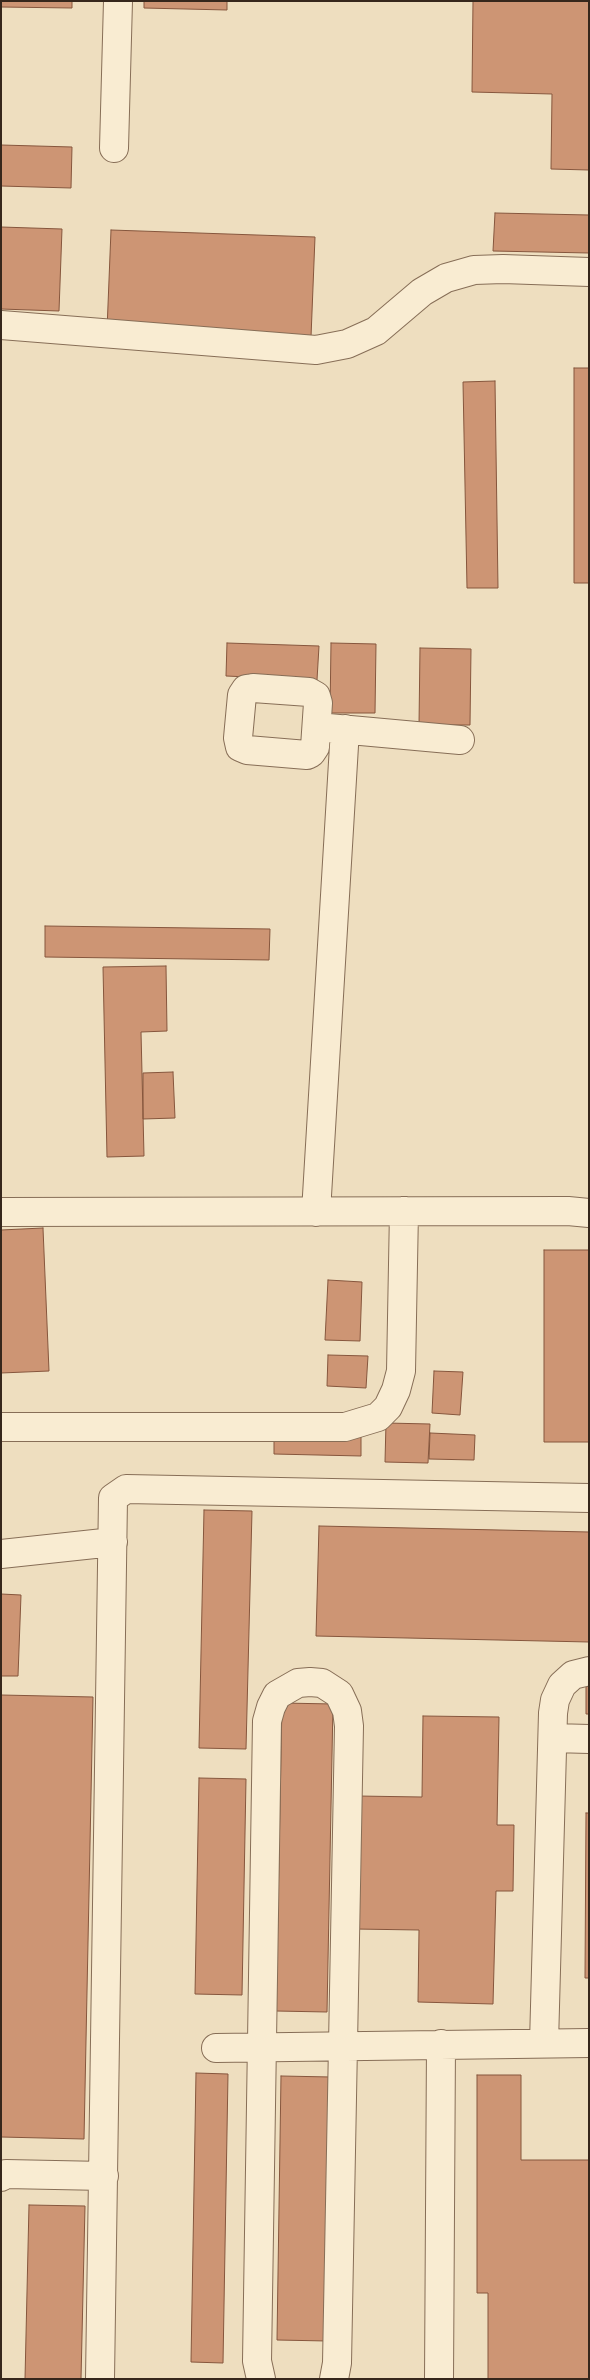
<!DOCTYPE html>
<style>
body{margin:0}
#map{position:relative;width:590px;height:2380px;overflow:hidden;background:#eedebf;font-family:Lora,serif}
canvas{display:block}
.frame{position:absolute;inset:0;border:2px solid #36271c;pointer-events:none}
</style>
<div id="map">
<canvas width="590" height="2380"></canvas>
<div class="frame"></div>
</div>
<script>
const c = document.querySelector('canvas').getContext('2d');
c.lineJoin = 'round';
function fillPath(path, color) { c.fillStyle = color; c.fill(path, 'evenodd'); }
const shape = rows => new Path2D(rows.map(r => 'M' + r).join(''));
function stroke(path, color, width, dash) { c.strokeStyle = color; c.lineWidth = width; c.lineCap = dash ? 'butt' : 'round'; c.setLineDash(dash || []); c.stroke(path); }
const building = shape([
 [1,1,72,1,72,8,1,7,1,1],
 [144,1,227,1,227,10,144,8,144,1],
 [473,1,589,1,589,170,551,169,552,94,472,92,473,1],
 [1,145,72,147,71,188,1,186,1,145],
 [495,213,589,215,589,253,493,251,495,213],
 [1,227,62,229,59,311,1,309,1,227],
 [111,230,315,237,311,337,107,330,111,230],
 [574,368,589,368,589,583,574,583,574,368],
 [495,381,498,588,467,588,463,382,495,381],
 [227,643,319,646,317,680,226,676,227,643],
 [331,643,376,644,375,713,330,713,331,643],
 [420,648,471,649,470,725,419,725,420,648],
 [45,926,270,929,269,960,45,957,45,926],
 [166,966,167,1031,141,1032,144,1156,107,1157,103,967,166,966],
 [173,1072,175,1118,143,1119,143,1073,173,1072],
 [43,1228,49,1371,1,1373,1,1230,43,1228],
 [544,1250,589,1250,589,1442,544,1442,544,1250],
 [328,1280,362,1282,360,1341,325,1340,328,1280],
 [328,1355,368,1356,366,1388,327,1386,328,1355],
 [434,1371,463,1372,460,1415,432,1413,434,1371],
 [386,1423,430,1424,428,1463,385,1462,386,1423],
 [274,1432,361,1434,361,1456,274,1454,274,1432],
 [430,1433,475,1435,474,1460,429,1459,430,1433],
 [204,1510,252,1511,246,1749,199,1748,204,1510],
 [319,1526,589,1532,589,1642,316,1636,319,1526],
 [1,1594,21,1595,18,1676,1,1676,1,1594],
 [586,1686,589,1686,589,1714,586,1714,586,1686],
 [1,1695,93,1697,84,2139,1,2137,1,1695],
 [282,1703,333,1704,327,2012,276,2011,282,1703],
 [423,1716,499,1717,497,1825,514,1825,513,1891,496,1891,493,2004,418,2002,419,1930,355,1929,358,1796,422,1797,423,1716],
 [199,1778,246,1779,242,1995,195,1994,199,1778],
 [586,1813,589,1813,589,1978,585,1978,586,1813],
 [196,2073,228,2074,223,2363,191,2362,196,2073],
 [477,2075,521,2075,521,2160,589,2160,589,2379,488,2379,488,2293,477,2293,477,2075],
 [281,2076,331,2077,327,2341,277,2340,281,2076],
 [29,2205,85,2206,81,2379,25,2379,29,2205]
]);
const minor = shape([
 [114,148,118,1],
 [1,325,316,350,347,344,376,331,422,292,446,278,474,270,503,269,589,272],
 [253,688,309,692,316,696,318,703,315,747,311,753,307,755,247,750,240,747,238,738,242,695,246,689,253,688],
 [328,728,460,740],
 [1,1212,568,1211,589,1213],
 [316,1212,345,729],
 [1,1427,345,1427,378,1417,388,1407,396,1390,401,1371,404,1211],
 [1,1554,113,1542],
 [553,1738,589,1739],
 [544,2043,553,1713,555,1700,562,1685,573,1675,589,1671],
 [216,2048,589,2043],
 [1,2177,6,2174,104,2176],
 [100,2379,113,1498,126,1489,589,1498],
 [261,2379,257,2361,267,1721,271,1707,277,1695,298,1683,310,1682,322,1683,339,1694,347,1711,349,1726,337,2363,334,2379],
 [439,2379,441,2044]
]);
fillPath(building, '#cd9574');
stroke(building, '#86563d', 1);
stroke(minor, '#876e57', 30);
stroke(minor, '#f9ecd2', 28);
</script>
